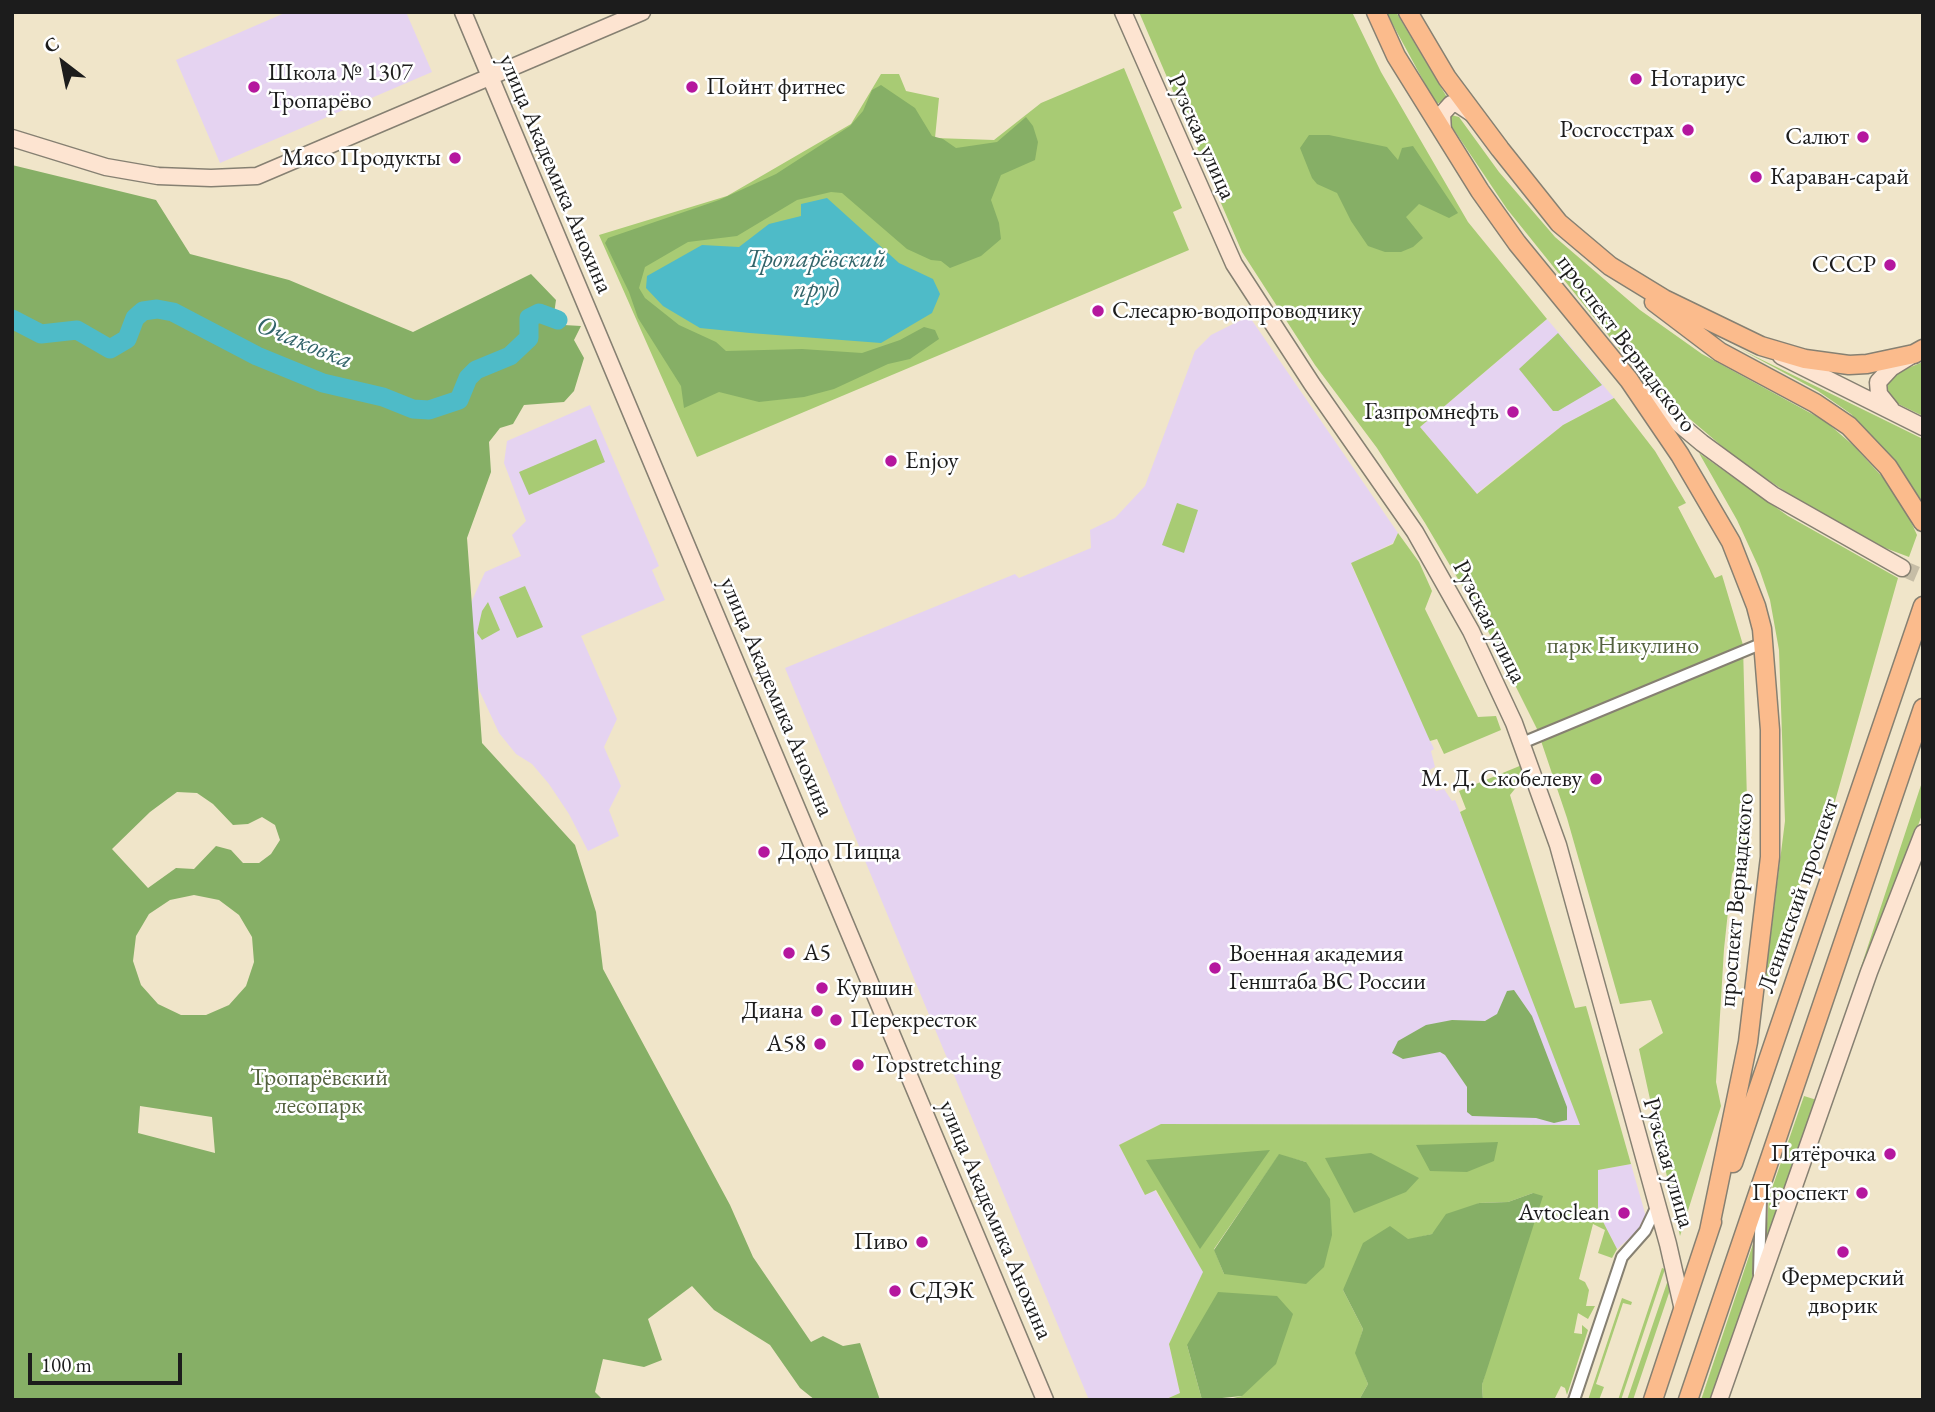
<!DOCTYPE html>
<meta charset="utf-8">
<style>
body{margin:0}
#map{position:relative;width:1935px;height:1412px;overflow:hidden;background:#f0e5c9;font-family:"EB Garamond",serif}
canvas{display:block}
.frame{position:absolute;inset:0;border:14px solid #1c1c1c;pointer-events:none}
.north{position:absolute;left:28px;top:28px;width:70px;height:70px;-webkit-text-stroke:5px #fff;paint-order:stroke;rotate:328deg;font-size:19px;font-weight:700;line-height:28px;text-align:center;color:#1c1c1c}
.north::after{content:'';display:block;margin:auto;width:24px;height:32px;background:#1c1c1c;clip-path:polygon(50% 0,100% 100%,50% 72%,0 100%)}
.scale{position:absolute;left:28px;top:1353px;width:154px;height:32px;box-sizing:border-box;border:4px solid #1c1c1c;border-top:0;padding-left:9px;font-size:21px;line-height:24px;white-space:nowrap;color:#1c1c1c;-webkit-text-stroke:5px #fff;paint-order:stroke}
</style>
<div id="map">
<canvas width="1935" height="1412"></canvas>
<div class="frame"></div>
<div class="north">С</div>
<div class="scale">100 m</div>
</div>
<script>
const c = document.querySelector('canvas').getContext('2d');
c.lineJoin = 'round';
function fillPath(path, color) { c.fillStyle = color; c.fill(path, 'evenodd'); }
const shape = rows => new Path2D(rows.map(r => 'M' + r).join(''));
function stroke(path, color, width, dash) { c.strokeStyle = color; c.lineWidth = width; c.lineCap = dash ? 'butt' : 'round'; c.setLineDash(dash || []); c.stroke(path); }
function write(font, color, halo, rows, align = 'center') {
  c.font = font + ' "EB Garamond",serif'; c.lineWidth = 5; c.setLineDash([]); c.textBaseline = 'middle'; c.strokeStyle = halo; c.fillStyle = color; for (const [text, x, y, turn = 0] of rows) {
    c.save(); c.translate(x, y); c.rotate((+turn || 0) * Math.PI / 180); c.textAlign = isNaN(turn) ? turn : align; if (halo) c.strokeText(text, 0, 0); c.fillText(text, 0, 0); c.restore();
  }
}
const built = shape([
 [287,12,406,12,432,72,220,163,176,60],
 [1249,316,1398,533,1393,543,1351,564,1434,749,1431,751,1435,767,1427,771,1436,791,1444,789,1452,801,1455,800,1460,812,1581,1125,1161,1124,1119,1145,1145,1195,1155,1190,1204,1272,1169,1344,1180,1393,1164,1400,1089,1400,785,668,1015,574,1019,578,1091,548,1090,530,1115,518,1145,486,1195,351,1211,335],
 [1547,319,1614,398,1563,425,1476,494,1420,427],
 [590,405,659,566,652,570,665,600,581,636,617,719,604,747,621,786,609,810,619,836,588,851,569,814,549,784,532,764,516,754,499,733,474,679,469,607,485,572,521,556,512,535,526,521,504,463,507,441],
 [1631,1164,1646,1217,1640,1229,1617,1249,1598,1212,1597,1170]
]);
const green = shape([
 [1139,12,1352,12,1381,72,1468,222,1547,319,1420,427,1477,494,1563,425,1614,398,1655,451,1686,503,1678,507,1715,578,1722,575,1743,645,1748,841,1732,874,1724,949,1716,1082,1721,1106,1680,1236,1639,1049,1663,1033,1651,1000,1620,1004,1567,818,1537,729,1484,623,1425,523,1377,448,1315,365,1242,252],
 [1386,12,1396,12,1448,99,1436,104],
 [1124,68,1182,208,1173,212,1189,250,697,457,599,235,727,196,851,124,881,74,899,74,906,91,939,98,935,138,994,140,1041,103],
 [1451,115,1459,117,1499,172,1555,237,1640,310,1702,354,1825,421,1854,446,1886,481,1907,513,1917,535,1909,557,1872,543,1801,502,1737,459,1664,397,1621,351,1507,209,1448,121],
 [1558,333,1602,385,1558,411,1553,411,1519,369],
 [1740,349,1923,439,1923,506,1899,469,1851,414,1818,391],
 [1923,362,1923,416,1890,400,1887,384,1893,374],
 [596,439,605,462,529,495,519,472],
 [1699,453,1788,516,1898,578,1832,812,1824,811,1766,988,1764,987,1785,821,1779,650,1770,600,1759,568,1737,520],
 [1177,503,1198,510,1184,553,1162,545],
 [1398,533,1419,562,1432,591,1425,609,1478,717,1496,716,1501,730,1444,754,1437,739,1430,741,1351,563,1393,544],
 [525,586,543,627,517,638,499,597],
 [488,602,500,630,482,640,477,633,482,611],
 [1522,765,1526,775,1510,795,1575,1008,1586,1006,1631,1164,1598,1170,1598,1212,1617,1249,1612,1258,1598,1253,1605,1230,1593,1224,1579,1279,1585,1282,1589,1290,1586,1306,1595,1306,1588,1319,1578,1313,1574,1333,1582,1334,1582,1325,1588,1330,1567,1395,1565,1388,1561,1386,1555,1398,1548,1400,1483,1400,1482,1385,1533,1193,1508,1202,1479,1203,1432,1234,1408,1240,1343,1290,1363,1329,1356,1353,1368,1384,1359,1400,1224,1400,1242,1396,1187,1345,1202,1400,1164,1400,1180,1393,1169,1344,1203,1272,1156,1190,1145,1195,1119,1145,1161,1124,1580,1125,1460,812,1466,809,1459,791],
 [1279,1155,1306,1162,1240,1274,1224,1274,1214,1249],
 [1923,779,1923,812,1863,975,1859,973],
 [1804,1096,1820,1101,1764,1263,1769,1197],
 [1755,1238,1752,1284,1715,1400,1701,1400],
 [1662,1268,1665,1269,1621,1400,1618,1400],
 [1670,1274,1670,1290,1633,1400,1627,1400],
 [1622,1298,1632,1302,1631,1305,1623,1303,1596,1384,1604,1387,1599,1400,1588,1400]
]);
const forest = shape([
 [881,85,915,108,932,136,943,139,956,148,997,142,1026,117,1033,126,1038,142,1035,160,1001,175,991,200,999,223,1001,239,981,256,950,268,941,261,931,260,907,249,842,193,831,192,797,200,737,236,688,242,645,267,639,288,645,298,679,325,716,342,726,351,802,349,862,353,900,340,924,327,935,330,939,339,910,359,888,364,834,389,804,397,759,402,719,392,684,408,681,386,638,318,629,292,605,243,608,238,719,200,776,174,850,126,863,111,872,90],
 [1309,135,1329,135,1387,147,1398,160,1402,148,1413,146,1458,213,1449,218,1419,204,1406,217,1423,238,1413,247,1401,252,1385,252,1368,246,1351,221,1337,193,1317,184,1312,178,1300,148],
 [12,165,156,200,190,254,289,280,413,332,531,274,556,300,554,314,564,325,581,326,574,340,584,358,574,391,564,402,524,405,513,424,500,428,489,442,491,472,467,538,482,743,575,845,596,912,603,969,730,1205,753,1257,811,1342,823,1336,843,1346,860,1343,880,1400,815,1400,800,1388,770,1345,714,1310,692,1286,648,1319,662,1360,644,1367,603,1359,595,1392,603,1400,12,1400],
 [177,792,197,793,213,804,233,825,248,824,262,817,275,825,280,840,271,854,259,863,243,863,231,850,216,846,194,869,176,868,148,888,112,849,150,812],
 [194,895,219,900,239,915,252,937,254,962,246,986,229,1005,206,1015,181,1015,158,1004,141,985,133,961,136,936,149,914,170,900],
 [140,1106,212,1117,215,1153,138,1133],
 [1514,990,1532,1016,1567,1107,1567,1120,1554,1123,1536,1118,1472,1116,1467,1112,1467,1087,1445,1055,1440,1052,1403,1059,1392,1053,1398,1041,1426,1025,1452,1020,1485,1021,1497,1014,1507,991],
 [1498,1142,1494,1161,1467,1172,1430,1171,1416,1145],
 [1270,1150,1200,1249,1146,1160],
 [1371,1153,1419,1178,1406,1192,1354,1213,1325,1158],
 [1279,1154,1306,1162,1330,1199,1332,1235,1324,1267,1306,1284,1224,1274,1214,1250],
 [1533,1193,1543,1196,1482,1385,1483,1400,1359,1400,1368,1384,1355,1353,1363,1329,1343,1290,1363,1243,1390,1226,1408,1239,1432,1234,1446,1214,1479,1203,1508,1202],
 [1218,1292,1277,1296,1293,1314,1276,1364,1242,1396,1202,1400,1187,1345]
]);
const water = shape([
 [827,198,899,263,933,279,940,294,932,313,881,343,750,333,700,328,663,306,646,288,647,276,702,245,739,247,769,224,801,216,801,204]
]);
const river = shape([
 [12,319,41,334,77,330,110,349,127,339,135,318,143,311,157,309,173,312,257,356,323,383,383,397,413,409,429,410,459,400,468,378,476,370,510,356,529,338,529,318,539,313,558,320]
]);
const secondaryTunnel = shape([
 [1902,568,1923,577]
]);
const street = shape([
 [1522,743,1763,643],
 [1759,1274,1761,1199],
 [1574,1400,1622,1257,1645,1231,1656,1208]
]);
const secondary = shape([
 [463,12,1045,1400],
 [1123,12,1234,264,1312,384,1415,532,1471,631,1514,723,1558,845,1668,1244,1683,1310],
 [1443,132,1442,114,1451,104,1458,104,1473,114],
 [12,138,106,167,158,176,211,178,257,176,642,12],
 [1781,356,1923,427],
 [1641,392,1702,443,1773,495,1902,568],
 [1891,409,1879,394,1878,382,1891,368,1909,357],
 [1719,1400,1869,972,1923,833]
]);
const primary = shape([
 [1376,12,1396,56,1480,191,1517,243,1629,380,1680,455,1731,542,1756,606,1762,629,1770,730,1770,857,1748,1042,1709,1231],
 [1408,12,1447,78,1500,149,1559,223,1610,266,1664,299,1761,346,1805,359,1849,365,1867,364,1914,354,1923,349],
 [1654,302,1720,352,1815,403,1849,426,1888,467,1923,522],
 [1733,1163,1923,606],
 [1653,1400,1712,1222],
 [1688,1400,1923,708]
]);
const markers = [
 [1636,79,7,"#b5179e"],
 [254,87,7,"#b5179e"],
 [692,87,7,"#b5179e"],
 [1688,130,7,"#b5179e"],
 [1863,137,7,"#b5179e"],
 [455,158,7,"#b5179e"],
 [1756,177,7,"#b5179e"],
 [1890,265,7,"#b5179e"],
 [1098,311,7,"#b5179e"],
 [1513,412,7,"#b5179e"],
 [891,461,7,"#b5179e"],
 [1596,779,7,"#b5179e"],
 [764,852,7,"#b5179e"],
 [789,953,7,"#b5179e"],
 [1215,968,7,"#b5179e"],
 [822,988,7,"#b5179e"],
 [817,1011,7,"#b5179e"],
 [836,1020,7,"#b5179e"],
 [820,1044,7,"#b5179e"],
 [858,1065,7,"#b5179e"],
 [1890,1154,7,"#b5179e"],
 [1862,1193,7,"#b5179e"],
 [1624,1213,7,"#b5179e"],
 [922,1242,7,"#b5179e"],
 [1843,1252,7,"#b5179e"],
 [895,1291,7,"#b5179e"]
];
const poiNames = [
 ["Школа № 1307",268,73],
 ["Тропарёво",268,101],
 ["Нотариус",1650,79],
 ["Пойнт фитнес",706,87],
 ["Росгосстрах",1674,130,"right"],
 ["Салют",1849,137,"right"],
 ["Мясо Продукты",441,158,"right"],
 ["Караван-сарай",1770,177],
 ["СССР",1876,265,"right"],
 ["Слесарю-водопроводчику",1112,311],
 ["Газпромнефть",1499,412,"right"],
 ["Enjoy",905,461],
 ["М. Д. Скобелеву",1582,779,"right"],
 ["Додо Пицца",778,852],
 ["А5",803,953],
 ["Военная академия",1229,954],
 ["Генштаба ВС России",1229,982],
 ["Кувшин",836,988],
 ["Диана",803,1011,"right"],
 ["Перекресток",850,1020],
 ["А58",806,1044,"right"],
 ["Topstretching",872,1065],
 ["Пятёрочка",1876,1154,"right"],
 ["Проспект",1848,1193,"right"],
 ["Avtoclean",1610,1213,"right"],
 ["Пиво",908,1242,"right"],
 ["Фермерский",1843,1278,"center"],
 ["дворик",1843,1306,"center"],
 ["СДЭК",909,1291]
];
const streetNames = [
 ["Рузская улица",1201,137,66],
 ["улица Академика Анохина",555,174,67],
 ["проспект Вернадского",1626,344,53],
 ["Рузская улица",1489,622,63],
 ["улица Академика Анохина",776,697,67],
 ["Ленинский проспект",1799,896,-71],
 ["проспект Вернадского",1737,900,-85],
 ["Рузская улица",1668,1163,74],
 ["улица Академика Анохина",995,1220,67]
];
const parkNames = [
 ["парк Никулино",1623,646],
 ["Тропарёвский",319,1078],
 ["лесопарк",319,1106]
];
const waterNames = [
 ["Тропарёвский",816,260],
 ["пруд",816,290],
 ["Очаковка",304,343,22]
];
fillPath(built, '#e5d3f1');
fillPath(green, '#a8cb74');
fillPath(forest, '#86af66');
fillPath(water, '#4ebbc8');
stroke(river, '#4ebbc8', 19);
stroke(secondaryTunnel, '#c6bda6', 16, [16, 8]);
stroke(street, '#868072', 14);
stroke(secondary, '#868072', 19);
stroke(primary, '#868072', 21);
stroke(street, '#fff', 10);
stroke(secondary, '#fde4d1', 16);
stroke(primary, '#fbbb8c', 18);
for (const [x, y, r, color] of markers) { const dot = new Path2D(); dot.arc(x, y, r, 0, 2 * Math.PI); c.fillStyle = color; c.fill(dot); stroke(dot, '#fff', 2.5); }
write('24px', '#1c1c1c', '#fff', poiNames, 'left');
write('24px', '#1c1c1c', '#fff', streetNames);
write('24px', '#54623f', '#fff', parkNames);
write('italic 26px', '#326469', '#fff', waterNames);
</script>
